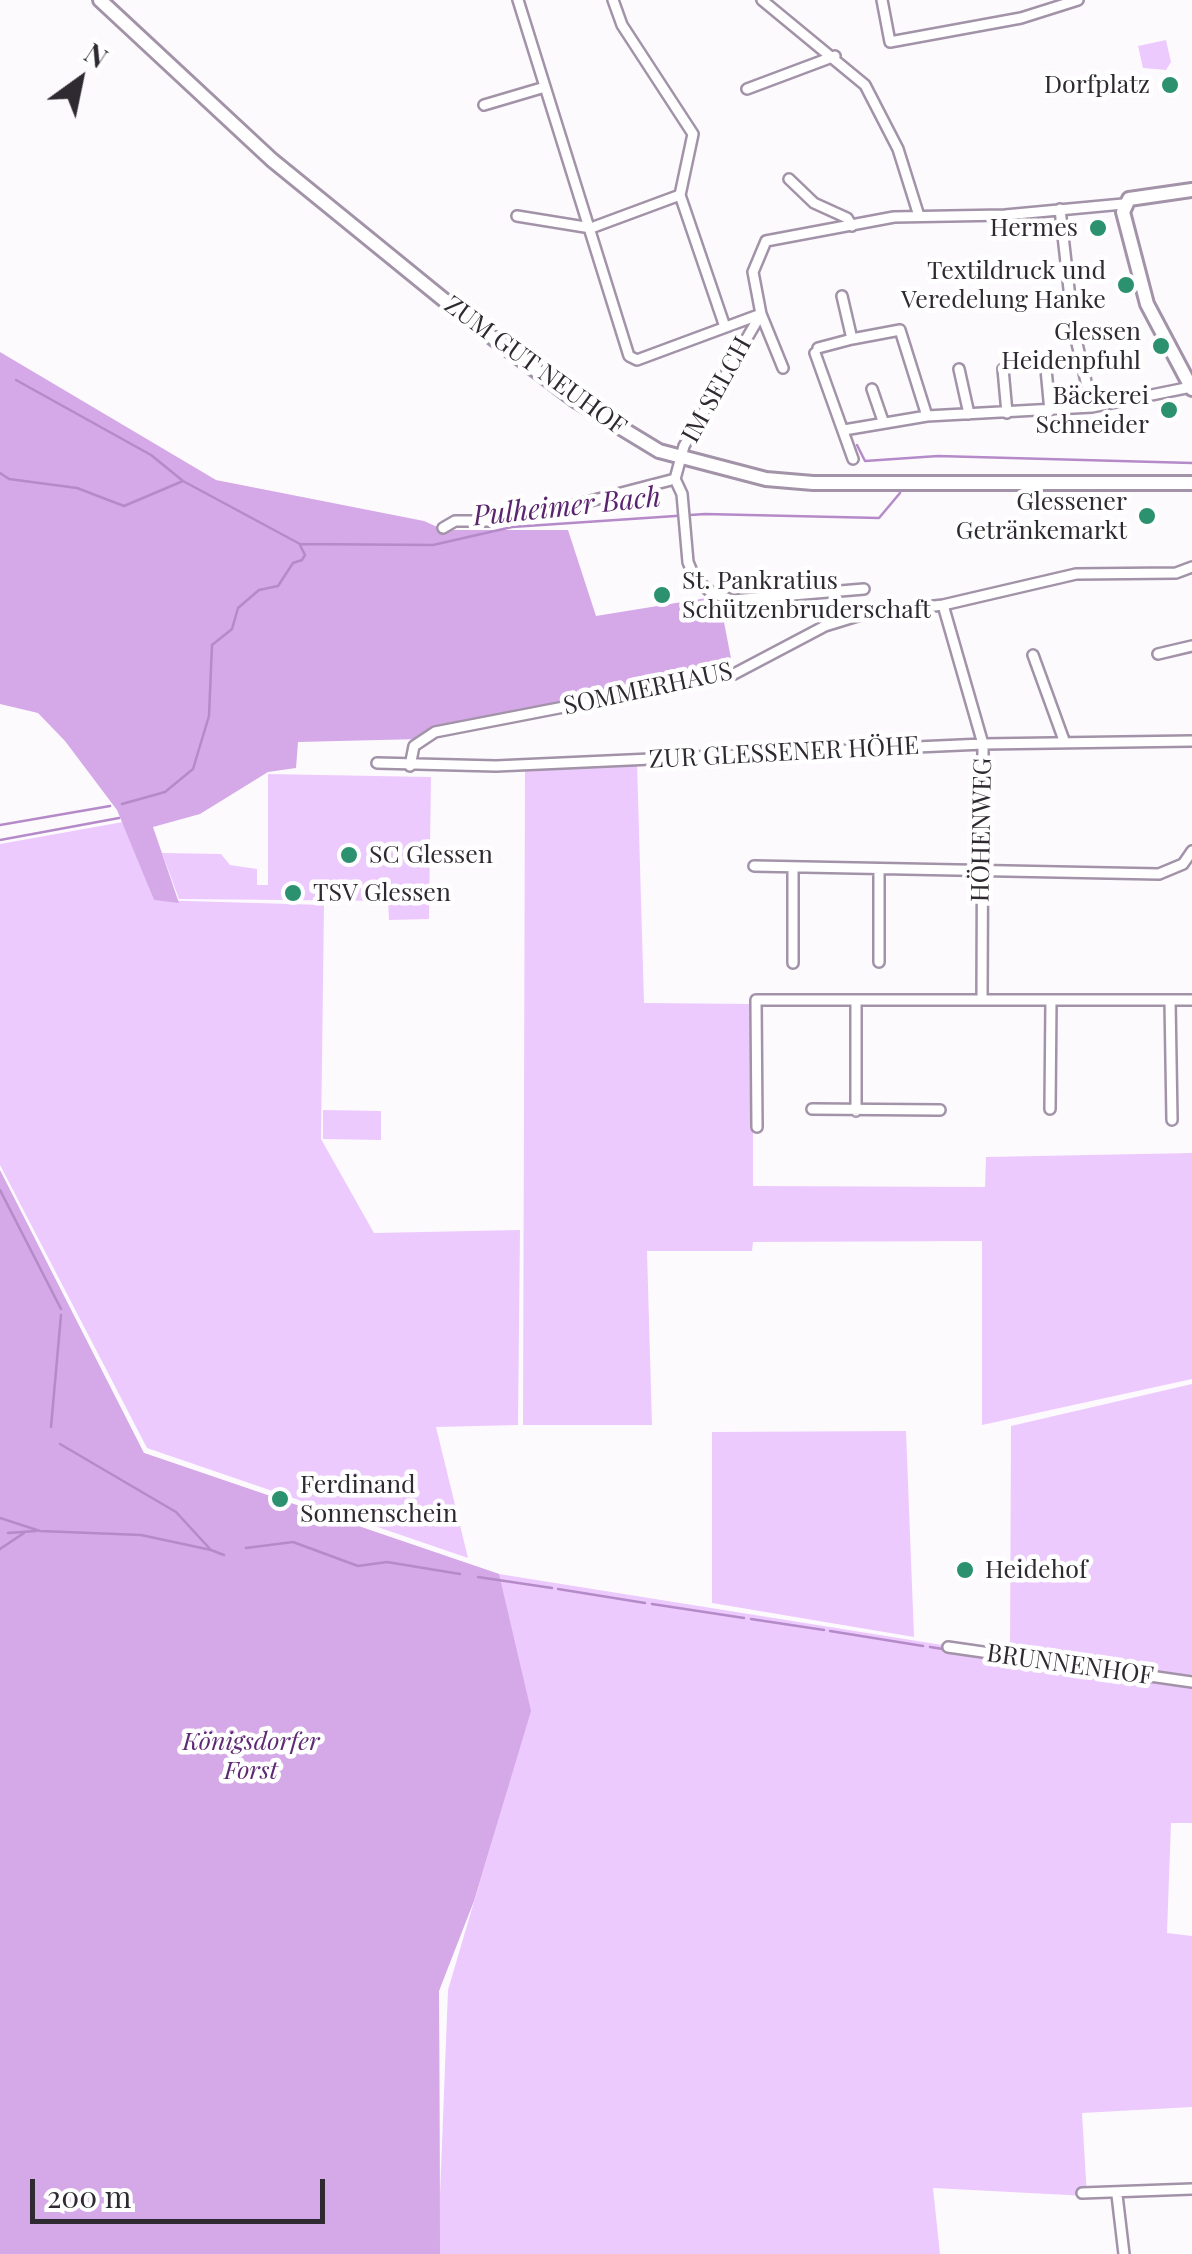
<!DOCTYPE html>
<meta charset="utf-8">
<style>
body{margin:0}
#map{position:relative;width:1192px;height:2254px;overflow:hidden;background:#fdfafe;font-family:"Playfair Display",serif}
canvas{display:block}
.north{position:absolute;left:30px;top:30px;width:100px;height:100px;-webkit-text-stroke:8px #fff;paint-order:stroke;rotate:33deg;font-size:28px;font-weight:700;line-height:40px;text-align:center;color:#2f2931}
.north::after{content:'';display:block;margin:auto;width:35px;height:45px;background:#2f2931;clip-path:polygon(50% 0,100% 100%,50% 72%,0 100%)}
.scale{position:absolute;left:30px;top:2179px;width:295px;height:45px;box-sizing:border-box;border:5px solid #2f2931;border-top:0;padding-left:12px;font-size:30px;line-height:35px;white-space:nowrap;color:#2f2931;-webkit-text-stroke:8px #fff;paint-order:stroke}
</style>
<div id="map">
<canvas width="1192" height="2254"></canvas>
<div class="north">N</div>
<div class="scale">200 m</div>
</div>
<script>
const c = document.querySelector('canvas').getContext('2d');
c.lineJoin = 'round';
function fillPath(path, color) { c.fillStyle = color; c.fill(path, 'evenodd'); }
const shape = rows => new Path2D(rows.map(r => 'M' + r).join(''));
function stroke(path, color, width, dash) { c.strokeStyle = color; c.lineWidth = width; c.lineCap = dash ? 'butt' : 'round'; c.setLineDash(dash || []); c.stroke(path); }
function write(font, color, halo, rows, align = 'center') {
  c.font = font + ' "Playfair Display",serif'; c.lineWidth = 9; c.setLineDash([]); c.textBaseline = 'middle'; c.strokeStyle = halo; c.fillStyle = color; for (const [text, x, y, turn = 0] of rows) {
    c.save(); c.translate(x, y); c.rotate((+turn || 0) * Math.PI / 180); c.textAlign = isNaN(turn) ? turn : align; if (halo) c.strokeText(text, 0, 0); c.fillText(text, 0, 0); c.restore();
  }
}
const green = shape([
 [1166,40,1171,62,1166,70,1143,68,1138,46],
 [637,762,644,1003,753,1004,753,1186,985,1187,986,1157,1192,1153,1192,1379,982,1425,982,1241,753,1242,752,1251,647,1251,652,1425,523,1425,525,767],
 [268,774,431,777,429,919,389,920,388,901,179,899,162,853,221,854,230,865,257,869,257,885,268,885],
 [123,822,154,900,324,905,321,1139,374,1233,520,1230,518,1425,436,1427,468,1558,147,1448,0,1165,0,844],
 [323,1110,381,1111,381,1140,323,1139],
 [1192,1384,1192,1678,1010,1648,1011,1426],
 [906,1431,914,1637,712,1603,712,1432],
 [144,1453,499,1574,1192,1685,1192,1823,1171,1823,1167,1933,1192,1936,1192,2107,1082,2113,1087,2196,933,2188,940,2254,0,2254],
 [514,1766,448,1990,440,2195,439,1991]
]);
const forest = shape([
 [0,352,216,480,424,521,444,530,568,530,596,616,719,596,734,674,421,739,298,742,296,768,268,772,200,814,153,827,179,903,154,900,117,810,65,741,38,713,0,704],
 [0,1170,144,1453,499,1574,531,1711,474,1901,439,1991,440,2254,0,2254]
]);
const stream = shape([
 [16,380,151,455,183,481,300,544,433,545,512,527,705,514,879,518,900,493],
 [857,445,865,461,938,456,1192,463],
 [0,473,9,479,77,488,124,506,183,481],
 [122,804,165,792,193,769,209,716,212,645,232,629,238,608,259,590,278,586,293,563,302,560,305,555,300,545],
 [0,825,110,806],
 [0,840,119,818],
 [0,1190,61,1309],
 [51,1427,61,1315],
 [60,1444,176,1512,211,1550,224,1555],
 [0,1518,40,1531,141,1535,211,1550],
 [8,1533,36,1531],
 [246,1548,293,1542,358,1566,387,1562,460,1574],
 [0,1549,24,1533],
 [478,1577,552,1588],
 [558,1589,645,1603],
 [652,1604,744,1618],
 [751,1619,824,1630],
 [830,1631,923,1646],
 [930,1647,943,1649],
 [1112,1675,1165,1683],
 [1175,1685,1192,1687]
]);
const street = shape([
 [518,0,629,356,637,360,761,314],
 [613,0,622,25,693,134,680,195,725,327],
 [762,0,865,85,898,149,919,216],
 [882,0,890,42,1021,18,1078,0],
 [747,89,835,56],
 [484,105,545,87],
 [789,179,814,203,847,218,852,226],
 [517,216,591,228,680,195],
 [842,296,852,339,900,330,927,416],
 [1054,300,1070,298,1060,209],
 [761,314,684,446,675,479,682,494,688,562,695,579,712,593,732,600,864,589],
 [1075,335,1092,407],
 [818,348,852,339],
 [815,353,853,459],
 [783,368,761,314,753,272,766,241,894,217,1005,215,1123,204],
 [959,369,969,414],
 [1003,369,1007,413],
 [1046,369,1050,411],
 [872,389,883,421],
 [844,430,927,416,1092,407,1191,387],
 [443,528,455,521,490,521,571,506,675,479],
 [943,605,983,744,982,1000],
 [1158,654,1192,646],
 [1033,655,1065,743],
 [377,763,496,766,983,744,1192,741],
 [410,766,414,746,435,732,734,674,825,626,864,614,943,605,1076,574,1176,573,1192,567],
 [754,866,1159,874,1183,864,1192,851],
 [793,868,793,963],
 [879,870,879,962],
 [1170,1001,1172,1120],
 [856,1002,856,1111],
 [812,1109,940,1110],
 [1050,1109,1051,1000],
 [757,1127,756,1000,1192,1000],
 [948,1647,1192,1682],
 [1082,2193,1192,2189],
 [1117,2195,1124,2254]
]);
const secondary = shape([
 [100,0,272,160,460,313,575,400,659,451,766,479,813,483,1192,483],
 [1192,190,1129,199,1123,212,1147,304,1192,389]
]);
const markers = [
 [1170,85,10,"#2b916e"],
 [1098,228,10,"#2b916e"],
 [1126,285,10,"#2b916e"],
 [1161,346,10,"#2b916e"],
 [1169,410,10,"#2b916e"],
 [1147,516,10,"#2b916e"],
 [662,595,10,"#2b916e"],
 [349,855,10,"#2b916e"],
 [293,893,10,"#2b916e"],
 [280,1499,10,"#2b916e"],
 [965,1570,10,"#2b916e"]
];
const poiNames = [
 ["Dorfplatz",1150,85],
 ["Hermes",1078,228],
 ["Textildruck und",1106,271],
 ["Veredelung Hanke",1106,300],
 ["Glessen",1141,332],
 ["Heidenpfuhl",1141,361],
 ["Bäckerei",1149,396],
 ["Schneider",1149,425],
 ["Glessener",1127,502],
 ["Getränkemarkt",1127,531],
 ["St. Pankratius",682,581,"left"],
 ["Schützenbruderschaft",682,610,"left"],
 ["SC Glessen",369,855,"left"],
 ["TSV Glessen",313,893,"left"],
 ["Ferdinand",300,1485,"left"],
 ["Sonnenschein",300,1514,"left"],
 ["Heidehof",985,1570,"left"]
];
const streetNames = [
 ["ZUM GUT NEUHOF",535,366,36],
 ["IM SELCH",717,390,-61],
 ["SOMMERHAUS",648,689,-12],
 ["ZUR GLESSENER HÖHE",784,753,-3],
 ["HÖHENWEG",982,830,-89],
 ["BRUNNENHOF",1070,1665,8]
];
const parkNames = [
 ["Königsdorfer",251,1742],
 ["Forst",251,1771]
];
const waterNames = [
 ["Pulheimer Bach",567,507,-6]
];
fillPath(green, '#edcafd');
fillPath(forest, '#d5a8e8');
stroke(stream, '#b58ac8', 2.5);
stroke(street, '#a293a8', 14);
stroke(secondary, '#a293a8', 18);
stroke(street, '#fff', 9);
stroke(secondary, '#fff', 12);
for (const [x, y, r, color] of markers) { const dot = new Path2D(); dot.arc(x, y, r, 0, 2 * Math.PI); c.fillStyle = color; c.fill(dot); stroke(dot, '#fff', 4); }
write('25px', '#2f2931', '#fff', poiNames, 'right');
write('25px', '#2f2931', '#fff', streetNames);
write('italic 25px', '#5f2a74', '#fff', parkNames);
write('italic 28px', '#59236d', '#fff', waterNames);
</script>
